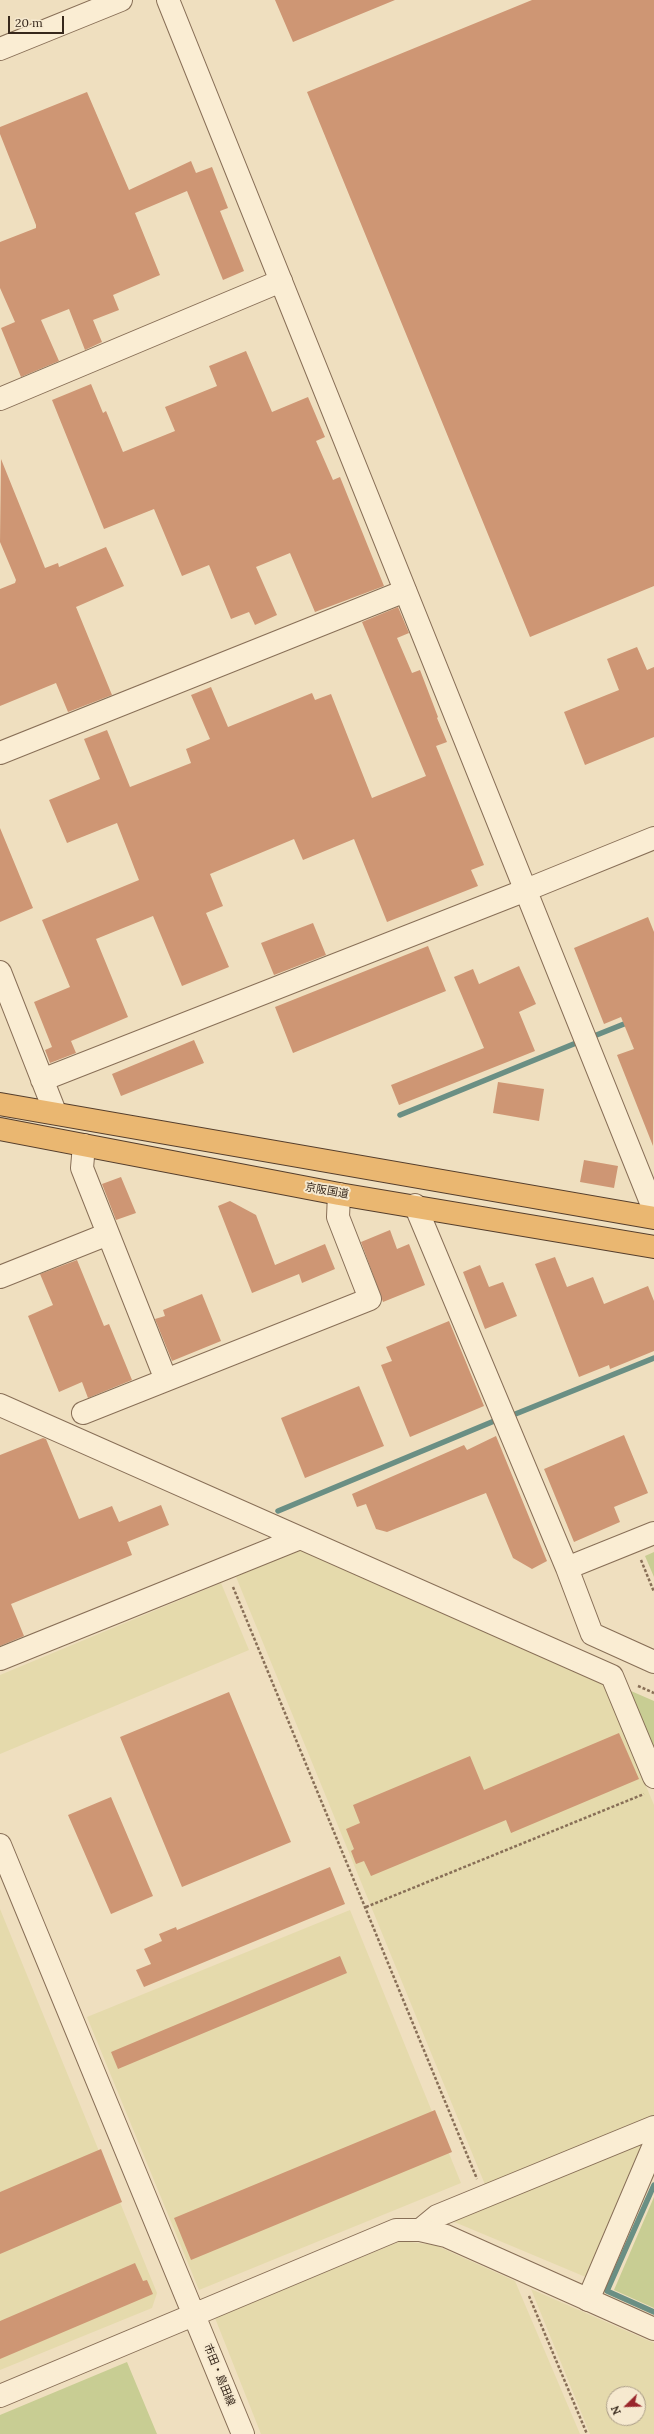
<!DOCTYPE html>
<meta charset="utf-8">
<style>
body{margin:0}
#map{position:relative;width:654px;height:2434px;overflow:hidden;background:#efdfbf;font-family:Lora,serif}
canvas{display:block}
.north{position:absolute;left:606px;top:2386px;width:40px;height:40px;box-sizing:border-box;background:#f6e9cf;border:1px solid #aa9c87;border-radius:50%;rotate:247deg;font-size:11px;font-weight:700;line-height:16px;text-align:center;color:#37281c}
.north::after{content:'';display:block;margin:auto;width:14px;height:18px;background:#99262b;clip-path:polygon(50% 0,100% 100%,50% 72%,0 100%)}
.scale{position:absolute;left:8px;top:16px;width:56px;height:18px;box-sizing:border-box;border:2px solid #37281c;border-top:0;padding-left:5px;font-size:12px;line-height:14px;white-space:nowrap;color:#37281c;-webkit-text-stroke:3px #f6e9cf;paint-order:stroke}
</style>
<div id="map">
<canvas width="654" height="2434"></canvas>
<div class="north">N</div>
<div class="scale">20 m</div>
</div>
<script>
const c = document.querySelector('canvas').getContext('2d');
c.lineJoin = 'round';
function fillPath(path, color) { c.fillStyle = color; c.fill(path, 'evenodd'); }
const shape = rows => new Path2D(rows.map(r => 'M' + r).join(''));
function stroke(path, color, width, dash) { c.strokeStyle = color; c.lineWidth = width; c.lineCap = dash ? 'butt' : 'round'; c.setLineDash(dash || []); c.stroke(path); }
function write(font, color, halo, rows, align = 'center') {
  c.font = font + ' Lora,"Noto Sans JP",serif'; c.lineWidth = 4; c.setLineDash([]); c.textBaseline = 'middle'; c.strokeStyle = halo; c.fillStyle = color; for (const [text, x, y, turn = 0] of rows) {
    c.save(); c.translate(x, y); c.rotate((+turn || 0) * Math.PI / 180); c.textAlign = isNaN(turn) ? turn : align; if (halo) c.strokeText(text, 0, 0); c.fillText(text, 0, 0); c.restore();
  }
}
const farmland = shape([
 [299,1549,603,1683,654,1805,654,2116,486,2187,234,1572],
 [221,1583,249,1650,0,1754,0,1675],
 [0,1909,157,2293,152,2308,0,2370],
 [350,1910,461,2183,199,2290,87,2017],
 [647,2141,588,2278,452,2221],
 [401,2241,435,2245,515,2281,580,2434,261,2434,215,2318],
 [531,2289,654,2343,654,2434,590,2434],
 [614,2394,638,2394,638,2418,614,2418]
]);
const green = shape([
 [654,1552,654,1577,645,1556],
 [624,1688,654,1701,654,1760],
 [654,2197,654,2308,614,2290],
 [127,2362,157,2434,0,2434,0,2415]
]);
const stream = shape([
 [589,1038,629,1022],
 [400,1115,581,1041],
 [508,1417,654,1358],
 [278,1511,499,1419],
 [654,2185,607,2291,654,2312]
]);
const building = shape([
 [275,0,395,0,293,42],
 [532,0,654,0,654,586,530,637,307,92],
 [87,92,129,190,191,161,196,173,212,167,228,208,220,211,244,271,223,280,187,191,135,213,160,275,113,295,119,310,93,320,102,342,85,350,69,309,41,320,59,361,21,377,1,328,15,322,0,288,0,242,36,228,36,225,0,134,0,127],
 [246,351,272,412,308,397,325,437,316,441,333,480,340,477,384,586,315,612,290,553,256,567,277,615,255,625,249,612,231,619,209,565,182,576,154,509,104,529,52,400,91,384,103,413,106,411,123,452,175,431,165,407,217,386,209,366],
 [1,459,45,568,58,563,59,567,106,547,124,586,76,607,112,695,68,712,56,683,0,706,0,589,15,583,16,580,0,542],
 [398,607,409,633,397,638,412,673,420,670,438,717,437,718,447,742,436,746,484,865,471,870,478,886,387,922,354,839,303,860,294,839,210,874,223,906,206,913,229,967,182,986,153,916,96,939,128,1017,71,1041,76,1053,50,1063,45,1050,52,1047,34,1002,70,987,42,920,139,880,117,823,67,843,49,800,100,779,84,739,107,730,130,787,191,763,186,749,210,739,191,695,211,687,228,727,312,693,315,700,331,694,372,798,426,776,362,622],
 [637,647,647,670,654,667,654,737,585,765,564,712,619,690,607,659],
 [0,828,33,908,0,922],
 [648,917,654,932,653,1146,617,1055,634,1049,621,1017,604,1024,574,948],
 [313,923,326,955,274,975,261,943],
 [428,946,446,991,293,1053,275,1007],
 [519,966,536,1004,519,1012,535,1051,399,1105,391,1085,484,1048,454,977,473,969,479,984],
 [194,1040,204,1063,121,1096,112,1074],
 [498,1082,544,1089,539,1121,493,1113],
 [584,1160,618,1166,614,1188,580,1182],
 [121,1177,136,1213,116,1220,102,1184],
 [230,1201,256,1215,275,1265,325,1244,335,1269,302,1283,299,1274,252,1293,218,1206],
 [390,1230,397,1249,409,1244,425,1285,383,1302,361,1242],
 [555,1257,567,1287,593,1277,604,1304,648,1286,654,1301,654,1351,610,1369,609,1365,579,1377,535,1264],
 [77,1260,104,1326,109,1324,132,1380,88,1398,82,1382,59,1392,28,1316,53,1305,40,1274],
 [480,1265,489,1287,503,1282,517,1316,485,1329,463,1272],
 [202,1294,221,1341,172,1361,155,1319,165,1316,163,1310],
 [449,1321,484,1406,410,1437,381,1365,392,1361,386,1347],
 [359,1386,384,1446,305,1478,281,1418],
 [624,1435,648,1493,614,1507,620,1522,574,1542,544,1469],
 [496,1436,547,1561,532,1569,513,1558,486,1493,387,1532,376,1529,366,1504,357,1507,352,1494,464,1445,467,1450],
 [43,1438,46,1439,79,1519,112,1506,119,1522,161,1505,169,1525,127,1542,132,1555,11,1604,24,1636,0,1646,0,1455],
 [229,1692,291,1842,182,1887,120,1737],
 [619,1733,639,1779,511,1833,506,1820,371,1876,364,1861,356,1864,351,1851,354,1849,346,1829,360,1823,353,1805,470,1756,484,1790],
 [111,1797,153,1896,111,1914,68,1815],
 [330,1867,345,1904,144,1987,136,1970,151,1964,144,1949,162,1941,159,1934,176,1927,177,1930],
 [340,1956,347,1973,118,2069,111,2052],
 [435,2110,452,2152,191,2260,174,2218],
 [101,2149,122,2202,0,2254,0,2192],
 [135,2263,143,2281,147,2280,153,2294,0,2359,0,2321]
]);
const path = shape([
 [641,1560,654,1592],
 [233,1587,477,2179],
 [638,1686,654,1693],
 [366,1907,644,1794],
 [529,2296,587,2434]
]);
const minor = shape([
 [0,399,281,281],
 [0,753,405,591],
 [0,972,55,1112],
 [42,1080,526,890],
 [84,1145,82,1168,166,1380],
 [415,1205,567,1568,592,1634,654,1662],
 [0,1277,108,1234],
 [0,1405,612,1676,654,1777],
 [83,1413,370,1299,338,1217,339,1194],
 [567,1568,654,1533],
 [0,1659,300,1538],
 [420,2230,437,2216,654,2127],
 [588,2300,654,2145]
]);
const tertiary = shape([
 [168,0,654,1210],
 [0,49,121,0],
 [526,890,654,838],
 [0,1845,243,2434],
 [0,2396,396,2230,420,2230,446,2236,654,2329]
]);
const trunk = shape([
 [0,1104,654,1218],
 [0,1129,339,1194,654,1247]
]);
const streetNames = [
 ["京阪国道",327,1191,10],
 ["市田・島田線",219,2375,68]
];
fillPath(farmland, '#e5daac');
fillPath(green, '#c8cd93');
stroke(stream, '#6a8f84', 5.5);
fillPath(building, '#ce9674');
stroke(minor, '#886f57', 24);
stroke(tertiary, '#886f57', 24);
stroke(trunk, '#553e2c', 24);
stroke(path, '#886f57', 2.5, [3, 2]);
stroke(minor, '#faedd3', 22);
stroke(tertiary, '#faedd3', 22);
stroke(trunk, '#eab771', 22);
write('11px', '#37281c', '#f6e9cf', streetNames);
</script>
